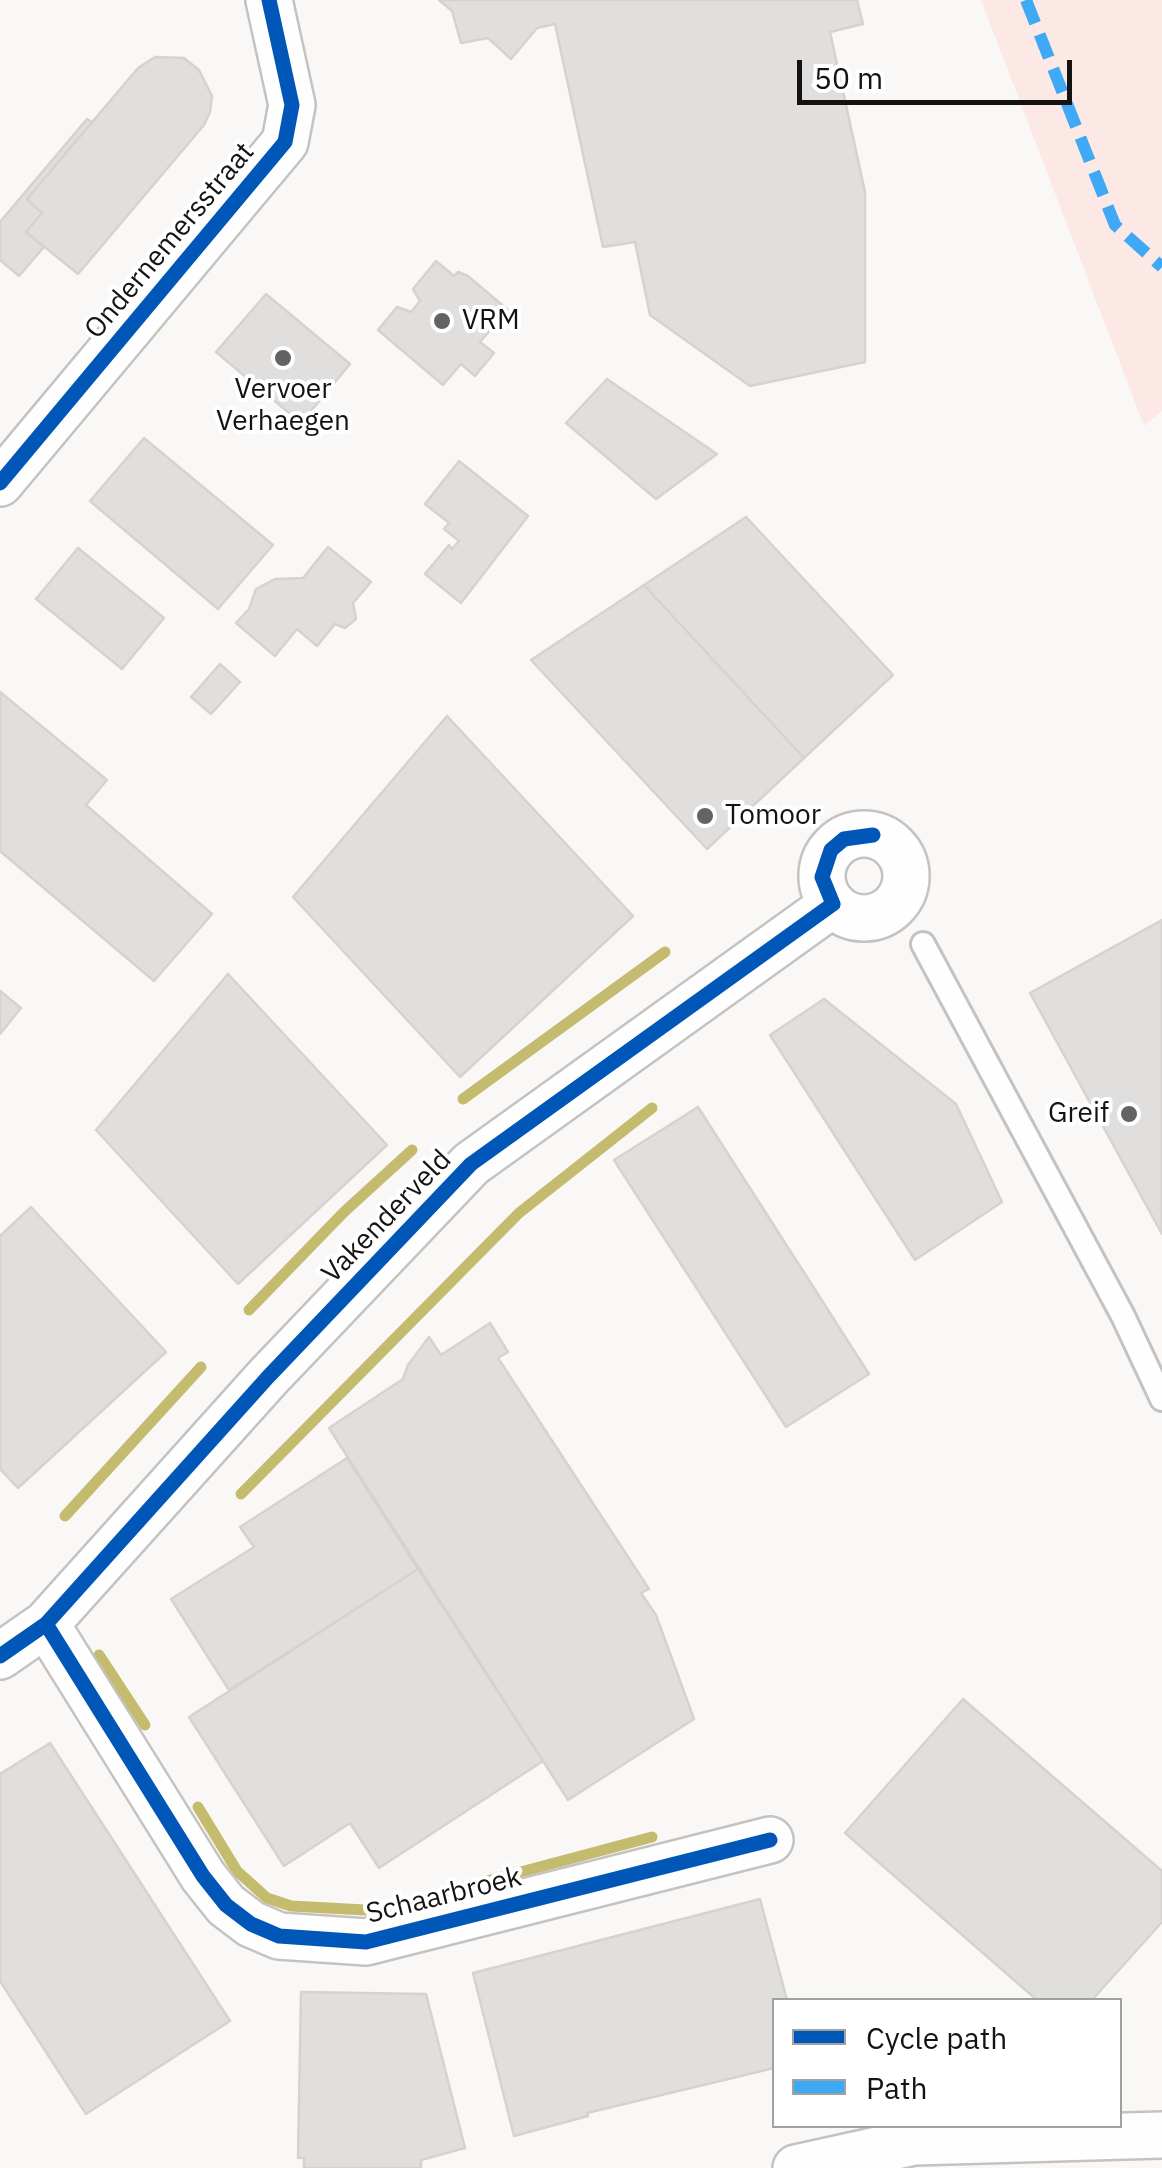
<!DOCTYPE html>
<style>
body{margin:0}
#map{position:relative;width:1162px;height:2168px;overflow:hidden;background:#faf8f6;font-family:"IBM Plex Sans",sans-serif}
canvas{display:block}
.legend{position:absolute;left:772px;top:1998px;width:350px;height:130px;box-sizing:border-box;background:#fff;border:2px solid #a1a1a0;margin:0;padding:12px 18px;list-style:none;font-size:30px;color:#141312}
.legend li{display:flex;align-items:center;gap:20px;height:50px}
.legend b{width:50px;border:2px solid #a1a1a0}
.scale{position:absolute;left:797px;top:60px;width:275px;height:45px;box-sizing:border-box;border:5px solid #141312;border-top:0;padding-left:12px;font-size:30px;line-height:35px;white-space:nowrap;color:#141312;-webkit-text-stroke:8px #fff;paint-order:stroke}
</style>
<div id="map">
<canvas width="1162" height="2168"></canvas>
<ul class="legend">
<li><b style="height:12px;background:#0057b8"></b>Cycle path</li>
<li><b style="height:12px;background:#3fa9f5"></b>Path</li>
</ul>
<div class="scale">50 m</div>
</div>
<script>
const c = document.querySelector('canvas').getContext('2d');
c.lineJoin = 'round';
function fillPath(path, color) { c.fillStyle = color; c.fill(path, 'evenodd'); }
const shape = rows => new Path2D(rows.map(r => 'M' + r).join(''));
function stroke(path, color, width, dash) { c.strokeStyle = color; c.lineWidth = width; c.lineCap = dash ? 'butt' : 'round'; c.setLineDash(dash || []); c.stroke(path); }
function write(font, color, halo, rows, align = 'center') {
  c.font = font + ' "IBM Plex Sans",sans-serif'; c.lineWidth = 8; c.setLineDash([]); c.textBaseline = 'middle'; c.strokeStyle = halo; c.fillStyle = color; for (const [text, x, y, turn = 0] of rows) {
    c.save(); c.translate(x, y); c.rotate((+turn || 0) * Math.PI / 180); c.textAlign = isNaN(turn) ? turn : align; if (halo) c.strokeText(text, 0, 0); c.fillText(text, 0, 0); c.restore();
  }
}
const green = shape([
 [981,0,1162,0,1162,411,1144,426]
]);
const stream = shape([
 [463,1099,665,952],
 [249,1310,344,1212,412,1150],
 [241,1494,519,1213,652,1108],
 [65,1516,201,1367],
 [99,1655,145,1725],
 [198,1807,237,1871,267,1898,291,1906,365,1910],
 [457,1889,652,1837]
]);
const building = shape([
 [439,0,857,0,863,24,830,32,865,192,865,362,750,386,650,315,635,242,603,247,555,24,537,28,511,59,488,38,461,43,452,11,439,0],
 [155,57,184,58,199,70,212,96,210,112,204,125,78,274,26,232,42,213,27,199,138,68,155,57],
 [87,119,92,122,27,199,42,213,26,232,44,247,19,276,0,260,0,222,87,119],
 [436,261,454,276,458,272,468,276,508,310,480,342,494,353,475,376,461,364,443,385,378,330,397,307,411,312,420,301,413,289,436,261],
 [266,294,350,364,301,423,216,352,266,294],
 [607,379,717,454,656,499,566,423,607,379],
 [144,438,273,545,218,609,90,501,144,438],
 [459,461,528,516,461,603,425,574,449,545,452,549,459,541,444,529,449,523,425,504,459,461],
 [746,517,893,675,804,758,644,585,746,517],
 [328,547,371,582,353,603,356,619,345,628,335,624,317,646,297,629,275,656,236,623,249,609,256,589,275,579,303,578,328,547],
 [78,548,164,618,122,669,36,599,78,548],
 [644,585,804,758,707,849,531,660,644,585],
 [220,664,240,682,211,714,191,697,220,664],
 [0,692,107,780,86,805,212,914,154,981,0,851,0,692],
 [447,716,633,916,460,1077,293,897,447,716],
 [1162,920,1162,1234,1030,993,1162,920],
 [228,974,387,1145,238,1284,96,1130,228,974],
 [0,991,21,1008,0,1034,0,991],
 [824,999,956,1104,1002,1202,915,1260,770,1035,824,999],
 [698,1107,869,1374,786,1427,614,1160,698,1107],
 [31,1207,166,1352,18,1488,0,1469,0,1236,31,1207],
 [490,1323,508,1352,498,1358,649,1589,641,1593,656,1615,694,1719,568,1800,329,1428,403,1379,408,1365,429,1337,441,1355,490,1323],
 [347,1458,418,1569,229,1690,171,1599,254,1547,240,1527,347,1458],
 [418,1569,543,1761,379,1868,350,1823,284,1866,189,1717,418,1569],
 [963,1699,1162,1871,1162,1922,1092,2000,1037,2000,845,1833,963,1699],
 [50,1743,230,2021,86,2114,0,1981,0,1774,50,1743],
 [760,1899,787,2000,774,2000,774,2068,587,2113,588,2116,514,2136,473,1973,760,1899],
 [301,1992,426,1994,465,2148,421,2160,421,2168,304,2168,304,2158,298,2158,301,1992]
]);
const lane = shape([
 [923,944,1123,1316,1162,1399]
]);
const street = shape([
 [0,483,285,142,292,105,269,0],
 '822 876a42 42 0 1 1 84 0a42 42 0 1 1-84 0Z',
 [46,1624,203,1876,226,1905,251,1924,279,1936,366,1942,770,1840],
 [0,1656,46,1624,268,1377,471,1164,833,904],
 [796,2168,914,2142,1162,2135]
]);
const quiet = shape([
 [1026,0,1115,225,1162,267]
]);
const cycleway = shape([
 [0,483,285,142,292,105,269,0],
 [46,1624,203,1876,226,1905,251,1924,279,1936,366,1942,770,1840],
 [0,1656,46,1624,268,1377,471,1164,833,904,822,877,831,850,844,839,873,835]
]);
const markers = [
 [442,321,10,"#646362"],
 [283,358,10,"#646362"],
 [705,816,10,"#646362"],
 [1129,1114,10,"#646362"]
];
const streetNames = [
 ["Ondernemersstraat",170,241,-50],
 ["Vakenderveld",387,1217,-46],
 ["Schaarbroek",444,1896,-14]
];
const poiNames = [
 ["VRM",462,321],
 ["Vervoer",283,390,"center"],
 ["Verhaegen",283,422,"center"],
 ["Tomoor",725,816],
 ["Greif",1109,1114,"right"]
];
fillPath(green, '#fce9e6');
stroke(stream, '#c5bb6e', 11);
fillPath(building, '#e1dfde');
stroke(building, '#d5d3d2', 2.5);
stroke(lane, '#c4c3c1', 28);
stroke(street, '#c4c3c1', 50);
stroke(lane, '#fefefe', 22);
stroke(street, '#fefefe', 45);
stroke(quiet, '#3fa9f5', 12, [25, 12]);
stroke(cycleway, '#0057b8', 15);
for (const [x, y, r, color] of markers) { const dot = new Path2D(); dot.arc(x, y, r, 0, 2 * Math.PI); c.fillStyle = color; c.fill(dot); stroke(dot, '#fff', 4); }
write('28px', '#141312', '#fff', streetNames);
write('28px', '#141312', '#fff', poiNames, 'left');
</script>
